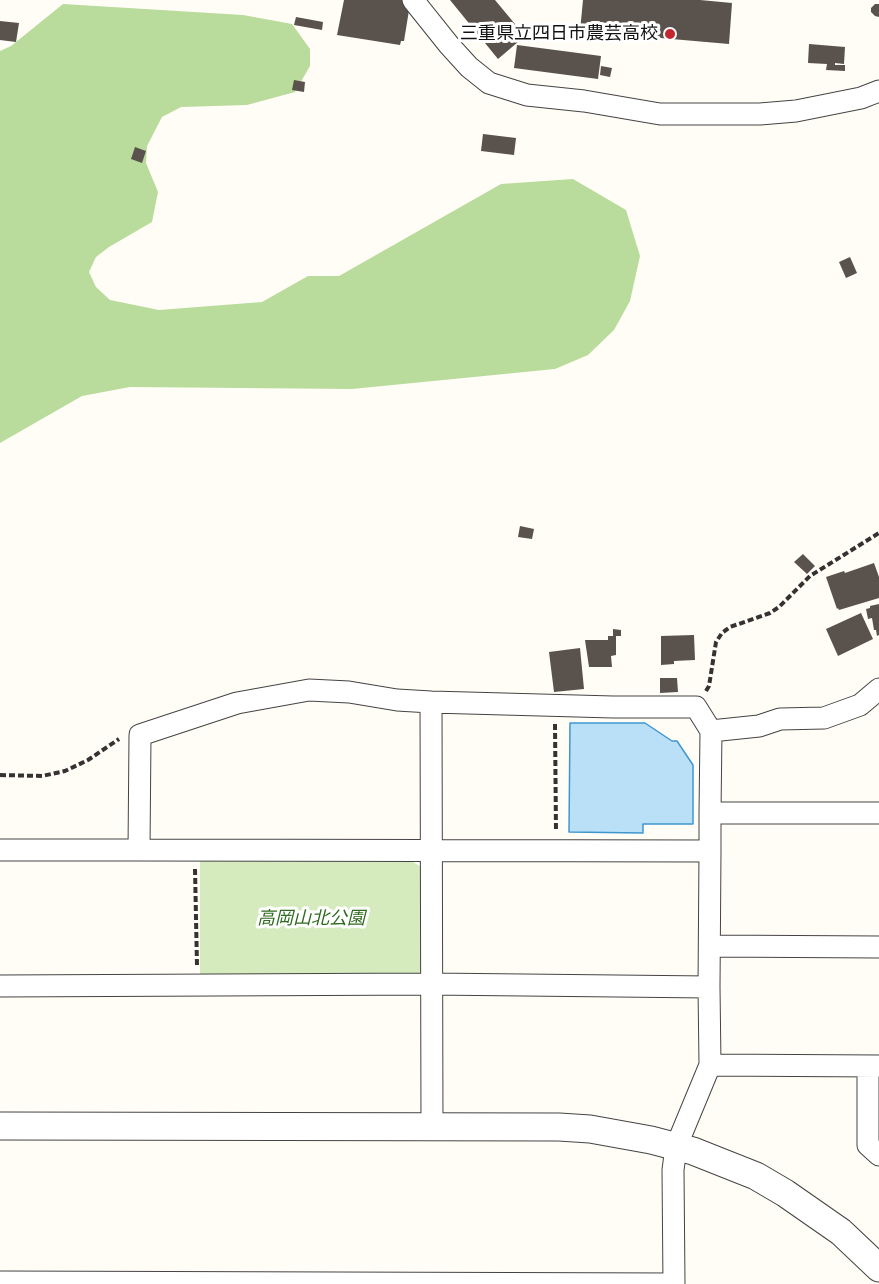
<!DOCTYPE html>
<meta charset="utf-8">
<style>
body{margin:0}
canvas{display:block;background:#fffdf5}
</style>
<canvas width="879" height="1284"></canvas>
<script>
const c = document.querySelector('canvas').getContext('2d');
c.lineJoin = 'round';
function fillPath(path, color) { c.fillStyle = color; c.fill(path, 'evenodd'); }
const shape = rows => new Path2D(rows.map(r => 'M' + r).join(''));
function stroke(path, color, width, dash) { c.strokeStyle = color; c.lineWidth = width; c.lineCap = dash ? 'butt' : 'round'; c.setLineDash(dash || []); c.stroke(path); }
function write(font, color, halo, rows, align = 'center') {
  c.font = font + ' "Roboto Serif","Noto Sans JP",serif'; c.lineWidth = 6; c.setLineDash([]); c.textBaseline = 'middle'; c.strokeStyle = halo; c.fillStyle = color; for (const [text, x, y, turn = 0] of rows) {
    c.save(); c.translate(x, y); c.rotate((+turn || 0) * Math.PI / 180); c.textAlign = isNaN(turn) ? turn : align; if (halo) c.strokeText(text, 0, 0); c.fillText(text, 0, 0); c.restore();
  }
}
const green = shape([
 [200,861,413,862,423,868,422,970,416,976,200,976]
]);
const forest = shape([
 [63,4,243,15,292,24,310,49,310,66,295,92,247,105,181,107,162,117,147,146,146,163,158,192,152,222,109,247,96,257,89,272,96,287,110,300,159,310,262,302,308,276,339,276,501,184,573,179,626,210,640,256,630,301,614,330,588,355,555,369,352,389,130,387,82,396,0,443,0,51,11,46]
]);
const water = shape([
 [570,723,645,723,672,741,677,741,693,765,693,824,643,824,643,833,569,832,570,723]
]);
const building = shape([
 [344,0,406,0,410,4,404,41,401,41,400,45,337,35],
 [450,0,495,0,525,36,498,59],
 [583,0,700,0,732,3,729,44,580,31],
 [875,4,879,4,879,17,875,16,871,12,871,8],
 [296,17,323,22,322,30,294,25],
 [0,21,19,23,16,42,0,40],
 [809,44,845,47,844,64,835,63,835,65,845,65,845,71,826,70,827,64,808,63],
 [517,45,601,56,598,79,514,68],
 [601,66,612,68,610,77,600,75],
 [294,80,305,82,304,92,292,90],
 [483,134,516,138,514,155,481,151],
 [135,147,146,151,142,163,131,159],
 [850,257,857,273,846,278,839,262],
 [520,526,534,529,532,539,518,537],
 [803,554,815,566,807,574,794,562],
 [874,563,879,577,879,598,839,610,838,608,837,609,826,577,844,571,845,573],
 [879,604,879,635,877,636,876,630,874,630,872,618,868,619,866,609,870,608,870,606],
 [861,613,873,639,838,656,826,629],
 [613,629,621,630,621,636,616,636,616,655,611,656,612,667,589,667,585,640,608,640,608,636,613,636],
 [694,635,695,660,674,661,674,664,661,665,661,636],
 [580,648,584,689,554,692,549,652],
 [660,678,677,678,678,692,660,693]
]);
const path = shape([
 [706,691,709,686,716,642,722,633,730,627,770,613,779,607,810,576,879,533],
 [555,724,556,831],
 [0,775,42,776,65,771,88,760,119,739],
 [195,869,197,966]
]);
const minor = shape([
 [413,0,449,45,469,67,489,83,527,95,584,101,660,114,760,114,796,111,861,98,879,91],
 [431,702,432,1128],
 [711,731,759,726,780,719,824,718,860,705,879,689],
 [0,850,139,850,140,735,237,703,309,690,349,692,397,700,431,702,613,707,696,707,711,731,710,813],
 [139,850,710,851,709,987],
 [710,851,710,813,879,813],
 [711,946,879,947],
 [0,986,431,984,709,987,710,1065,676,1147,673,1170,674,1284,0,1282],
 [710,1065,879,1066],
 [868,1066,868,1145,879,1155]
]);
const tertiary = shape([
 [0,1126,559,1127,590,1129,651,1140,693,1151,756,1176,785,1193,841,1232,879,1268]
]);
const markers = [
 [670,34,6,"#c4262e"]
];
const poiNames = [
 ["三重県立四日市農芸高校",658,34]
];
const parkNames = [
 ["高岡山北公園",311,919]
];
fillPath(green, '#d5ebbd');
fillPath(forest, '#b9dc9c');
fillPath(water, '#b9e0f7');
stroke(water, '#3f96cf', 1.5);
fillPath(building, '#5a524d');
stroke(minor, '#444', 23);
stroke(tertiary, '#444', 29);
stroke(path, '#333', 4, [6, 3]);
stroke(minor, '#fff', 21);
stroke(tertiary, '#fff', 27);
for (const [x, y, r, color] of markers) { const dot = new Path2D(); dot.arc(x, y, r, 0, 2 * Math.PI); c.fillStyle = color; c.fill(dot); stroke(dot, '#fff', 2); }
write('18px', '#111', '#fff', poiNames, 'right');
write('italic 18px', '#2f6b1f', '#fff', parkNames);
</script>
